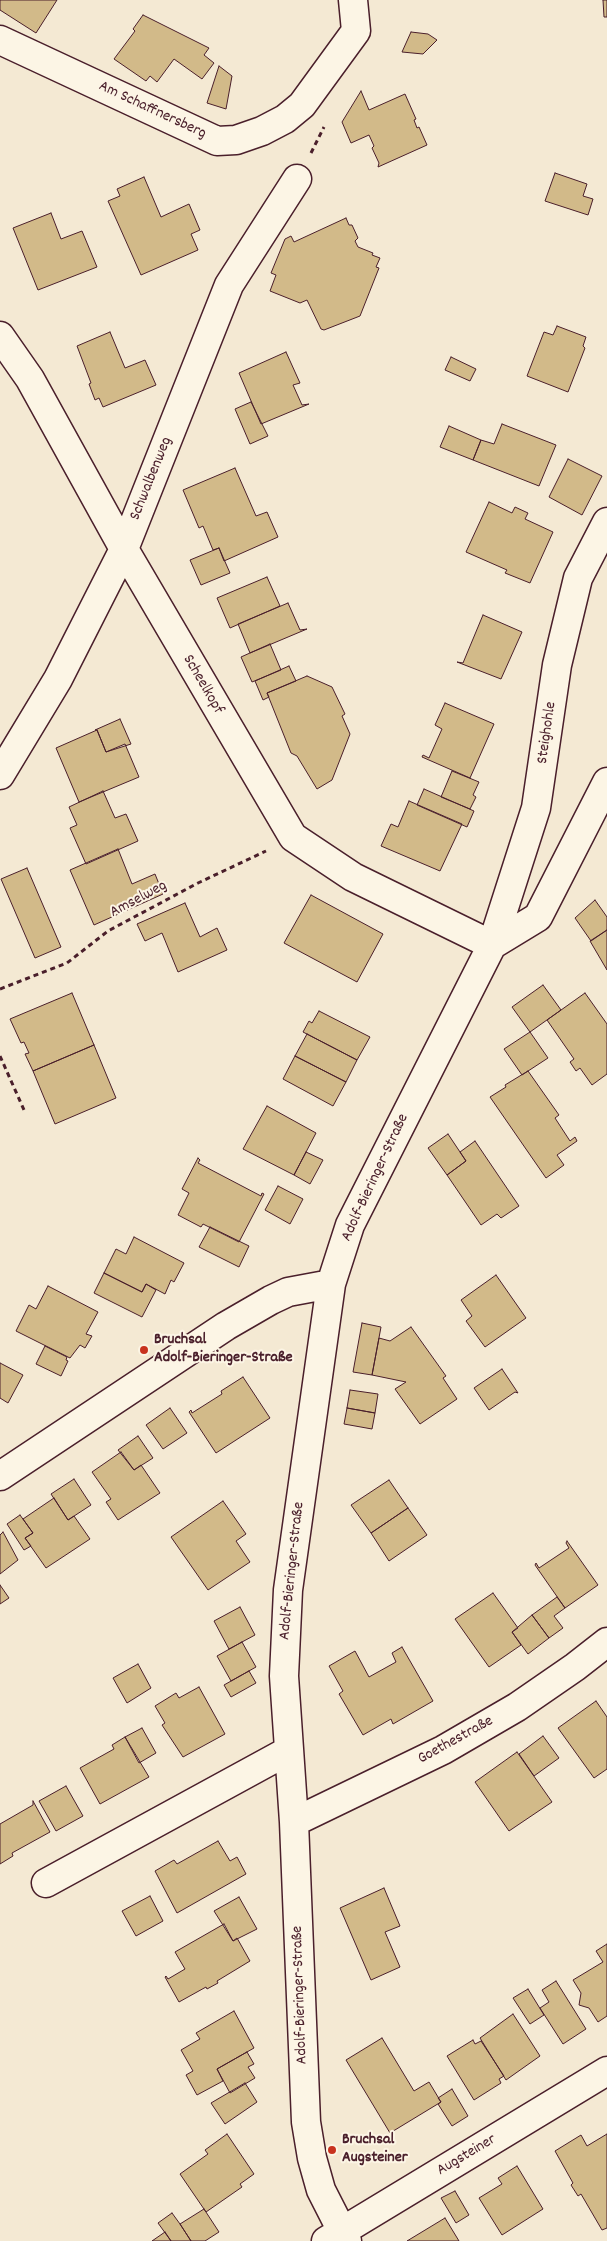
<!DOCTYPE html>
<meta charset="utf-8">
<style>
body{margin:0}
canvas{display:block;background:#f4e9d3}
</style>
<canvas width="607" height="2241"></canvas>
<script>
const c = document.querySelector('canvas').getContext('2d');
c.lineJoin = 'round';
function fillPath(path, color) { c.fillStyle = color; c.fill(path, 'evenodd'); }
const shape = rows => new Path2D(rows.map(r => 'M' + r).join(''));
function stroke(path, color, width, dash) { c.strokeStyle = color; c.lineWidth = width; c.lineCap = dash ? 'butt' : 'round'; c.setLineDash(dash || []); c.stroke(path); }
function write(font, color, halo, rows, align = 'center') {
  c.font = font + ' Dekko,sans-serif'; c.lineWidth = 4; c.setLineDash([]); c.textBaseline = 'middle'; c.strokeStyle = halo; c.fillStyle = color; for (const [text, x, y, turn = 0] of rows) {
    c.save(); c.translate(x, y); c.rotate((+turn || 0) * Math.PI / 180); c.textAlign = isNaN(turn) ? turn : align; if (halo) c.strokeText(text, 0, 0); c.fillText(text, 0, 0); c.restore();
  }
}
const building = shape([
 [0,0,57,0,36,33,0,10,0,0],
 [603,0,607,0,607,17,604,17,603,0],
 [143,15,209,48,204,55,214,63,202,79,174,59,157,82,150,76,146,81,114,59,135,31,133,29,143,15],
 [411,32,428,34,437,40,423,54,402,52,411,32],
 [219,66,232,76,226,109,207,103,219,66],
 [361,91,369,110,405,94,416,119,414,120,417,128,419,127,427,145,378,167,379,163,372,148,374,146,369,135,351,143,342,122,361,91],
 [555,173,587,184,583,196,593,199,588,215,545,201,555,173],
 [144,177,161,217,189,204,200,230,191,234,198,250,141,275,108,201,120,196,117,189,144,177],
 [51,213,61,239,82,231,97,267,38,290,13,228,51,213],
 [346,218,349,225,352,225,358,238,355,241,358,247,373,253,372,255,380,258,376,267,379,268,360,316,324,330,321,329,307,300,300,303,270,291,276,275,271,273,285,239,291,236,294,242,346,218],
 [557,326,586,337,583,346,585,348,568,392,527,376,544,332,553,335,557,326],
 [110,332,125,368,145,360,156,385,103,407,99,398,95,400,89,384,91,383,77,346,110,332],
 [286,352,300,383,293,385,302,405,309,404,261,424,239,373,286,352],
 [451,357,476,369,470,381,445,370,451,357],
 [251,402,268,436,250,444,235,409,251,402],
 [502,424,556,445,539,486,473,460,481,440,494,444,502,424],
 [449,426,481,440,473,460,440,447,449,426],
 [568,459,602,476,582,515,549,497,568,459],
 [235,468,256,516,267,512,278,537,224,561,219,548,213,550,203,526,199,528,183,490,235,468],
 [489,502,512,513,515,507,528,513,525,519,553,532,530,583,505,573,507,570,466,552,489,502],
 [219,548,230,573,201,585,190,560,219,548],
 [267,577,280,606,230,628,217,598,267,577],
 [288,603,300,630,307,629,250,653,238,624,288,603],
 [483,615,522,632,501,679,457,662,463,663,483,615],
 [270,644,281,670,252,682,241,657,270,644],
 [289,666,296,681,267,693,269,697,263,700,255,681,289,666],
 [307,676,332,687,345,714,342,716,350,734,332,780,317,789,297,756,291,753,267,693,307,676],
 [445,703,494,724,470,778,422,757,423,755,429,758,442,729,435,725,445,703],
 [120,719,131,744,106,752,97,730,95,730,120,719],
 [97,730,106,752,125,744,139,777,79,802,56,748,97,730],
 [452,771,479,782,473,795,476,797,470,809,441,797,452,771],
 [424,789,474,811,467,827,417,805,424,789],
 [103,791,115,818,126,814,138,841,86,864,70,828,77,825,69,807,103,791],
 [409,801,462,824,440,871,381,846,391,824,398,827,409,801],
 [118,849,132,884,155,874,163,894,94,925,70,870,118,849],
 [27,868,61,947,35,958,1,879,27,868],
 [311,895,383,934,357,982,284,943,311,895],
 [595,900,607,917,607,930,591,941,575,918,595,900],
 [185,903,200,937,217,928,227,950,178,972,162,933,145,941,137,924,185,903],
 [607,930,607,970,590,941,607,930],
 [543,985,561,1010,530,1032,512,1007,543,985],
 [72,993,94,1045,33,1071,25,1054,29,1053,24,1042,21,1043,10,1019,72,993],
 [585,993,607,1024,607,1074,592,1085,580,1068,576,1071,570,1062,574,1059,547,1020,585,993],
 [319,1011,370,1037,357,1060,303,1032,309,1021,312,1023,319,1011],
 [530,1032,548,1058,522,1075,504,1049,530,1032],
 [307,1034,357,1060,346,1082,295,1056,307,1034],
 [94,1045,116,1098,55,1124,33,1071,94,1045],
 [295,1056,346,1082,333,1106,283,1079,295,1056],
 [528,1071,559,1115,555,1118,570,1141,575,1137,577,1141,557,1155,564,1165,546,1178,490,1097,506,1087,505,1085,528,1071],
 [267,1106,316,1133,294,1175,243,1149,267,1106],
 [448,1134,466,1161,447,1175,428,1148,448,1134],
 [475,1141,519,1206,501,1218,497,1214,481,1225,447,1175,466,1161,460,1152,475,1141],
 [306,1152,323,1160,310,1184,294,1175,306,1152],
 [198,1158,200,1160,198,1163,261,1196,262,1193,264,1194,239,1242,203,1224,201,1227,178,1215,189,1193,182,1189,198,1158],
 [278,1186,303,1199,290,1224,265,1210,278,1186],
 [210,1227,249,1246,239,1267,199,1247,210,1227],
 [134,1237,184,1263,174,1282,171,1280,165,1294,146,1284,142,1292,104,1273,116,1249,126,1254,134,1237],
 [104,1273,142,1292,146,1284,156,1290,142,1317,94,1293,104,1273],
 [496,1275,526,1318,485,1347,466,1321,472,1316,461,1300,496,1275],
 [48,1286,98,1312,86,1334,92,1336,85,1348,80,1345,70,1358,16,1331,29,1305,36,1309,48,1286],
 [362,1323,381,1327,372,1375,353,1372,362,1323],
 [411,1327,446,1376,443,1378,457,1399,420,1424,395,1389,406,1382,372,1375,379,1338,390,1341,411,1327],
 [45,1346,67,1357,66,1360,68,1361,61,1376,36,1364,45,1346],
 [0,1363,23,1375,8,1403,0,1398,0,1363],
 [502,1369,518,1393,515,1392,489,1410,474,1388,502,1369],
 [243,1377,270,1418,216,1453,189,1412,191,1410,192,1413,222,1394,221,1391,243,1377],
 [350,1390,378,1394,375,1413,347,1408,350,1390],
 [170,1408,187,1433,163,1449,146,1425,170,1408],
 [347,1408,375,1413,372,1429,344,1424,347,1408],
 [138,1436,153,1458,134,1470,118,1450,138,1436],
 [121,1452,134,1470,141,1465,160,1493,118,1520,106,1502,111,1499,92,1472,121,1452],
 [74,1479,91,1505,68,1520,51,1494,74,1479],
 [389,1480,408,1508,371,1533,351,1505,389,1480],
 [54,1498,68,1520,74,1516,90,1539,46,1568,25,1538,33,1533,23,1519,54,1498],
 [223,1501,246,1534,236,1541,250,1562,208,1590,171,1537,223,1501],
 [408,1508,427,1535,389,1561,371,1533,408,1508],
 [20,1515,33,1533,25,1538,31,1546,24,1550,7,1524,20,1515],
 [3,1532,18,1560,0,1574,0,1535,3,1532],
 [567,1541,598,1585,565,1608,535,1565,536,1563,539,1568,569,1548,566,1543,567,1541],
 [0,1585,9,1598,0,1604,0,1585],
 [493,1593,518,1628,512,1632,521,1645,489,1667,455,1619,493,1593],
 [557,1597,565,1608,554,1616,563,1628,549,1638,532,1615,557,1597],
 [240,1607,255,1635,229,1649,214,1621,240,1607],
 [532,1615,549,1638,528,1654,512,1632,532,1615],
 [242,1642,256,1667,231,1681,217,1656,242,1642],
 [402,1647,433,1701,393,1724,391,1719,363,1735,339,1694,343,1691,329,1666,355,1651,369,1677,396,1662,392,1653,402,1647],
 [138,1664,151,1688,127,1703,113,1678,138,1664],
 [249,1671,256,1683,231,1697,224,1685,249,1671],
 [199,1687,225,1734,183,1757,162,1725,165,1723,155,1706,176,1693,179,1698,199,1687],
 [596,1701,607,1717,607,1769,594,1778,558,1728,596,1701],
 [142,1728,156,1753,139,1763,125,1737,142,1728],
 [543,1736,559,1758,534,1776,519,1754,543,1736],
 [125,1737,149,1777,100,1804,80,1768,114,1749,112,1745,125,1737],
 [517,1752,552,1802,509,1831,475,1782,517,1752],
 [66,1786,83,1816,56,1831,39,1801,66,1786],
 [33,1801,50,1832,12,1853,13,1856,0,1864,0,1824,33,1805,33,1801],
 [218,1841,230,1861,237,1857,246,1874,177,1913,155,1871,174,1860,177,1864,218,1841],
 [384,1888,400,1926,385,1932,400,1967,371,1980,340,1908,384,1888],
 [150,1896,163,1921,136,1936,122,1911,150,1896],
 [239,1897,257,1929,233,1941,214,1911,239,1897],
 [224,1924,233,1941,237,1938,250,1961,217,1981,218,1983,207,1989,206,1987,179,2002,165,1977,166,1976,168,1979,185,1969,175,1952,224,1924],
 [607,1944,607,2016,598,2022,589,2008,579,2005,581,1993,573,1980,603,1962,596,1951,607,1944],
 [556,1981,586,2029,563,2044,540,2008,549,2002,542,1990,556,1981],
 [528,1989,544,2015,530,2024,513,1998,528,1989],
 [234,2011,254,2048,217,2069,223,2081,197,2095,186,2075,193,2071,181,2050,200,2039,196,2033,234,2011],
 [513,2014,540,2056,506,2080,480,2038,513,2014],
 [382,2038,414,2091,429,2082,441,2102,390,2133,346,2060,382,2038],
 [473,2040,475,2044,481,2041,504,2076,499,2079,501,2083,474,2100,447,2056,473,2040],
 [247,2052,254,2064,248,2067,255,2078,230,2093,217,2069,247,2052],
 [245,2083,257,2102,225,2124,211,2103,245,2083],
 [452,2089,468,2116,452,2126,438,2104,441,2102,438,2098,452,2089],
 [227,2134,254,2174,240,2184,242,2187,206,2212,180,2174,208,2154,205,2150,227,2134],
 [607,2134,607,2228,602,2230,581,2194,578,2196,571,2185,573,2183,555,2151,581,2135,587,2146,607,2134],
 [517,2166,543,2209,502,2235,479,2198,502,2184,498,2178,517,2166],
 [455,2191,469,2215,456,2223,441,2198,455,2191],
 [204,2209,219,2232,205,2241,191,2241,180,2224,204,2209],
 [172,2213,180,2224,191,2241,171,2241,158,2223,172,2213],
 [445,2218,459,2241,407,2241,445,2218],
 [165,2232,171,2241,152,2241,165,2232]
]);
const path = shape([
 [311,153,324,127],
 [0,989,67,963,108,931,198,883,266,851],
 [0,1056,24,1110]
]);
const street = shape([
 [0,40,217,141,236,140,262,131,285,119,302,105,356,31,353,0],
 [0,336,30,379,124,549,293,837,353,877,492,945,536,808,557,665,578,578,607,522],
 [0,775,58,679,124,549,229,285,297,179],
 [0,1476,226,1326,271,1300,288,1292,331,1284],
 [294,1822,443,1750,517,1707,575,1667,607,1642],
 [46,1883,288,1751],
 [326,2241,607,2071],
 [347,2241,321,2190,312,2158,306,2122,294,1822,284,1676,288,1590,331,1284,350,1225,492,945,538,917,607,782]
]);
const markers = [
 [144,1350,5,"#c8321e"],
 [332,2150,5,"#c8321e"]
];
const streetNames = [
 ["Am Schaffnersberg",152,111,25],
 ["Schwalbenweg",152,479,-68],
 ["Scheelkopf",202,685,60],
 ["Steighohle",548,733,-82],
 ["Amselweg",139,900,-28],
 ["Adolf-Bieringer-Straße",376,1178,-65],
 ["Adolf-Bieringer-Straße",293,1571,-84],
 ["Goethestraße",456,1741,-29],
 ["Adolf-Bieringer-Straße",301,1995,-92],
 ["Augsteiner",467,2156,-31]
];
const poiNames = [
 ["Bruchsal",154,1341],
 ["Adolf-Bieringer-Straße",154,1359],
 ["Bruchsal",342,2141],
 ["Augsteiner",342,2159]
];
fillPath(building, '#d2ba89');
stroke(building, '#4a1f2b', 1);
stroke(street, '#4a1f2b', 31);
stroke(path, '#4a1f2b', 3, [5, 4]);
stroke(street, '#fcf5e5', 28);
for (const [x, y, r, color] of markers) { const dot = new Path2D(); dot.arc(x, y, r, 0, 2 * Math.PI); c.fillStyle = color; c.fill(dot); stroke(dot, '#fcf5e5', 2); }
write('16px', '#4a1f2b', '#fcf5e5', streetNames);
write('bold 16px', '#4a1f2b', '#fcf5e5', poiNames, 'left');
</script>
